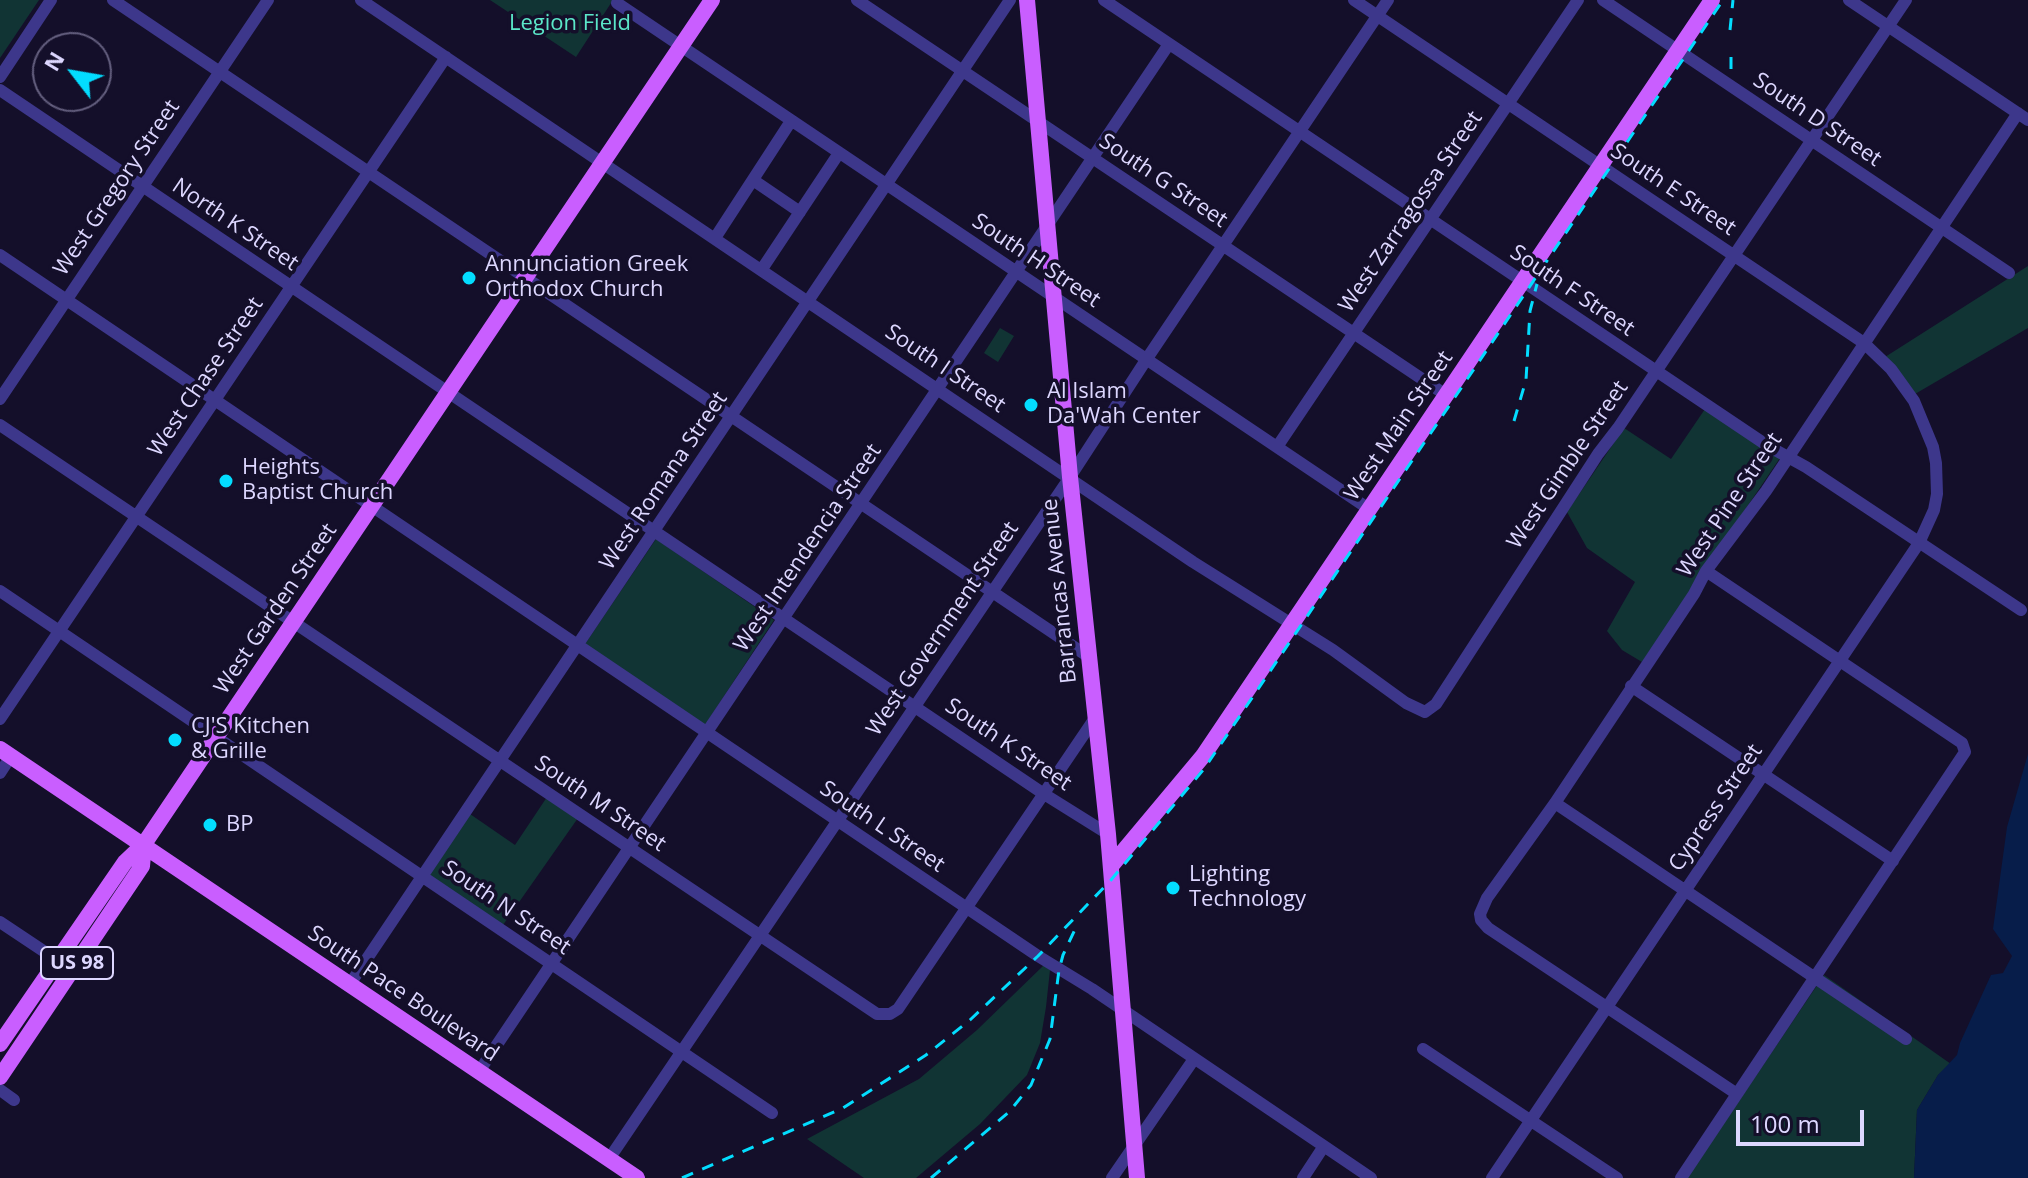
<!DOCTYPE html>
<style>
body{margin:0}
#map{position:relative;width:2028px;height:1178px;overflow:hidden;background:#140f2a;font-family:"Open Sans",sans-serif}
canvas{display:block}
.north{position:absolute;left:32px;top:32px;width:80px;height:80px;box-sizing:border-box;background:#140f2a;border:2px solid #645f7f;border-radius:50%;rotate:301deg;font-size:22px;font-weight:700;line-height:32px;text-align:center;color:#ddd7ff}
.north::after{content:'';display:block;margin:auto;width:28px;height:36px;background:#03ddff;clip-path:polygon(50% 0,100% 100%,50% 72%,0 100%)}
.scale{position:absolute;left:1736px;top:1110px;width:128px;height:36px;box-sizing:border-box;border:4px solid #ddd7ff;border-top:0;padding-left:10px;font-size:24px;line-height:28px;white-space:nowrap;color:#ddd7ff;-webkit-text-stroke:6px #140f2a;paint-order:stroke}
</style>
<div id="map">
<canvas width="2028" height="1178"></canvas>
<div class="north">N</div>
<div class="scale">100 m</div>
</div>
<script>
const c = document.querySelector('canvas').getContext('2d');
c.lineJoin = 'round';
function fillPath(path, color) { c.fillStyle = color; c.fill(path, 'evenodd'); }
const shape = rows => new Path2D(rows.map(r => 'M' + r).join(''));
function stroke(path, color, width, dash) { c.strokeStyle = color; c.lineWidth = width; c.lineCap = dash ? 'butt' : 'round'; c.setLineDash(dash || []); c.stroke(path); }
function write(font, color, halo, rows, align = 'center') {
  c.font = font + ' "Open Sans",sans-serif'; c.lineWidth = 7; c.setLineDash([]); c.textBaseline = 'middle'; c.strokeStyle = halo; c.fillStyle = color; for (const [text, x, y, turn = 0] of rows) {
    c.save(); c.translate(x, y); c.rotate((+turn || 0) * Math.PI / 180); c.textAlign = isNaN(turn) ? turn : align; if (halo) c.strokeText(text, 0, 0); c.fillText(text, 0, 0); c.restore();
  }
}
const green = shape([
 [0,0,39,0,0,58],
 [490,0,613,0,576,57],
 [2028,266,2028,328,1915,394,1885,357],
 [1000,328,1014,336,998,362,984,353],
 [1705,409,1780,458,1642,662,1622,650,1607,631,1635,582,1587,548,1567,512,1624,428,1671,459],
 [656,539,774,620,705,725,585,644],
 [547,797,578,818,503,925,428,875,470,814,515,845],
 [1044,965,1050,970,1046,1007,1040,1043,1027,1075,980,1124,916,1178,864,1178,807,1139,919,1079,977,1030],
 [1824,975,1951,1064,1938,1075,1917,1110,1914,1178,1687,1178]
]);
const water = shape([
 [2028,754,2028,1178,1914,1178,1917,1110,1938,1075,1957,1055,1960,1043,1991,975,2003,973,2012,956,1993,929,2007,827]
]);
const minor = shape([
 [113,0,1089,657],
 [361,0,1193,562,1333,650,1406,703,1425,712,1436,704,1598,454,1618,428,1906,0],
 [857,0,1446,395],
 [1104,0,1768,446,1806,467,2021,610],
 [1354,0,1864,343,1891,369,1914,401,1933,447,1936,463,1937,494,1934,510,1919,543,1492,1178],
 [1603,0,2009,273],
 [1849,0,2028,120],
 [617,3,1369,509],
 [0,77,51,0],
 [0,90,1044,794,1108,834],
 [753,180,800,212],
 [715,238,791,121],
 [0,255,1038,956,1092,989,1371,1178],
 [762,269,839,153],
 [0,399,268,0],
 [0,425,877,1014,890,1014,898,1009,1095,718],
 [1277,447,1578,0],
 [0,591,772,1113],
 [1631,686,1893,861],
 [0,719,446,57],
 [0,773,11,756],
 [1555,803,1906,1039],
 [0,922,72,970],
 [350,984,1010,0],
 [1423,1049,1617,1178],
 [478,1073,1169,44],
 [0,1090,14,1100],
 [1737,1094,1488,928,1481,920,1480,914,1487,898,1555,803,1694,594,1706,571,1766,491,2018,113],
 [609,1159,1070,477,1146,360,1388,0],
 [1112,1178,1194,1059],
 [1303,1178,1324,1146],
 [1681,1178,1965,752,1962,743,1706,571]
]);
const major = shape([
 [1027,0,1070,477,1108,834,1137,1178],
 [0,749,637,1178],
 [1111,866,1203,756,1712,0],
 [0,1044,125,862,144,844,712,0],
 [0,1077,142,866,144,844]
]);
const rail = shape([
 [1730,30,1733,0],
 [1731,57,1731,71],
 [1514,421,1526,380,1530,311,1537,284],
 [682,1178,843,1108,926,1055,970,1020,1038,956,1111,880,1204,769,1723,0],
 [931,1178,1009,1112,1031,1085,1050,1039,1059,970,1063,955,1078,923]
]);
const markers = [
 [469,278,8,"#03ddff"],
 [1031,405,8,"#03ddff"],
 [226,481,8,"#03ddff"],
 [175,740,8,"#03ddff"],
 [210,825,8,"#03ddff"],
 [1173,888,8,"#03ddff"]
];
const shields = [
 [77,963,72]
];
const shieldNames = [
 ["US 98",77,963]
];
const parkNames = [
 ["Legion Field",570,24]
];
const streetNames = [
 ["South D Street",1817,120,34],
 ["South G Street",1163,181,34],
 ["West Gregory Street",117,188,-56],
 ["South E Street",1673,190,34],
 ["West Zarragossa Street",1411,212,-56],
 ["North K Street",235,225,34],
 ["South H Street",1036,261,34],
 ["South F Street",1572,291,34],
 ["South I Street",945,369,34],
 ["West Chase Street",206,377,-56],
 ["West Main Street",1399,426,-56],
 ["West Gimble Street",1568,465,-56],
 ["West Romana Street",664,481,-56],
 ["West Pine Street",1730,505,-56],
 ["West Intendencia Street",808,548,-56],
 ["Barrancas Avenue",1060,591,-96],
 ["West Garden Street",276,609,-56],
 ["West Government Street",943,629,-56],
 ["South K Street",1008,745,34],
 ["South M Street",600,804,34],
 ["Cypress Street",1716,808,-56],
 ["South L Street",882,827,34],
 ["South N Street",506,908,34],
 ["South Pace Boulevard",403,994,34]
];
const poiNames = [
 ["Annunciation Greek",485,265],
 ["Orthodox Church",485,290],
 ["Al Islam",1047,392],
 ["Da'Wah Center",1047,417],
 ["Heights",242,468],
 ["Baptist Church",242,493],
 ["CJ'S Kitchen",191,727],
 ["& Grille",191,752],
 ["BP",226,825],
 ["Lighting",1189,875],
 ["Technology",1189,900]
];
fillPath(green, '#113434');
fillPath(water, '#071d4a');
stroke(minor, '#3d378b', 12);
stroke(major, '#c95eff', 16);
stroke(rail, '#03ddff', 3, [12, 10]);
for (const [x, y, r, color] of markers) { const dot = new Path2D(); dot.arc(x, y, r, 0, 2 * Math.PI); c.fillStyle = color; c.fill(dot); stroke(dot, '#140f2a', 3); }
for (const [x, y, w] of shields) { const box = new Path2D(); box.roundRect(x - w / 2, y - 16, w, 32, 6); c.fillStyle = '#140f2a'; c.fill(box); stroke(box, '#ddd7ff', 2); }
write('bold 20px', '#ddd7ff', null, shieldNames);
write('22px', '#5be7c9', '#140f2a', parkNames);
write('22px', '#ddd7ff', '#140f2a', streetNames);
write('22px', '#ddd7ff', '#140f2a', poiNames, 'left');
</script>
